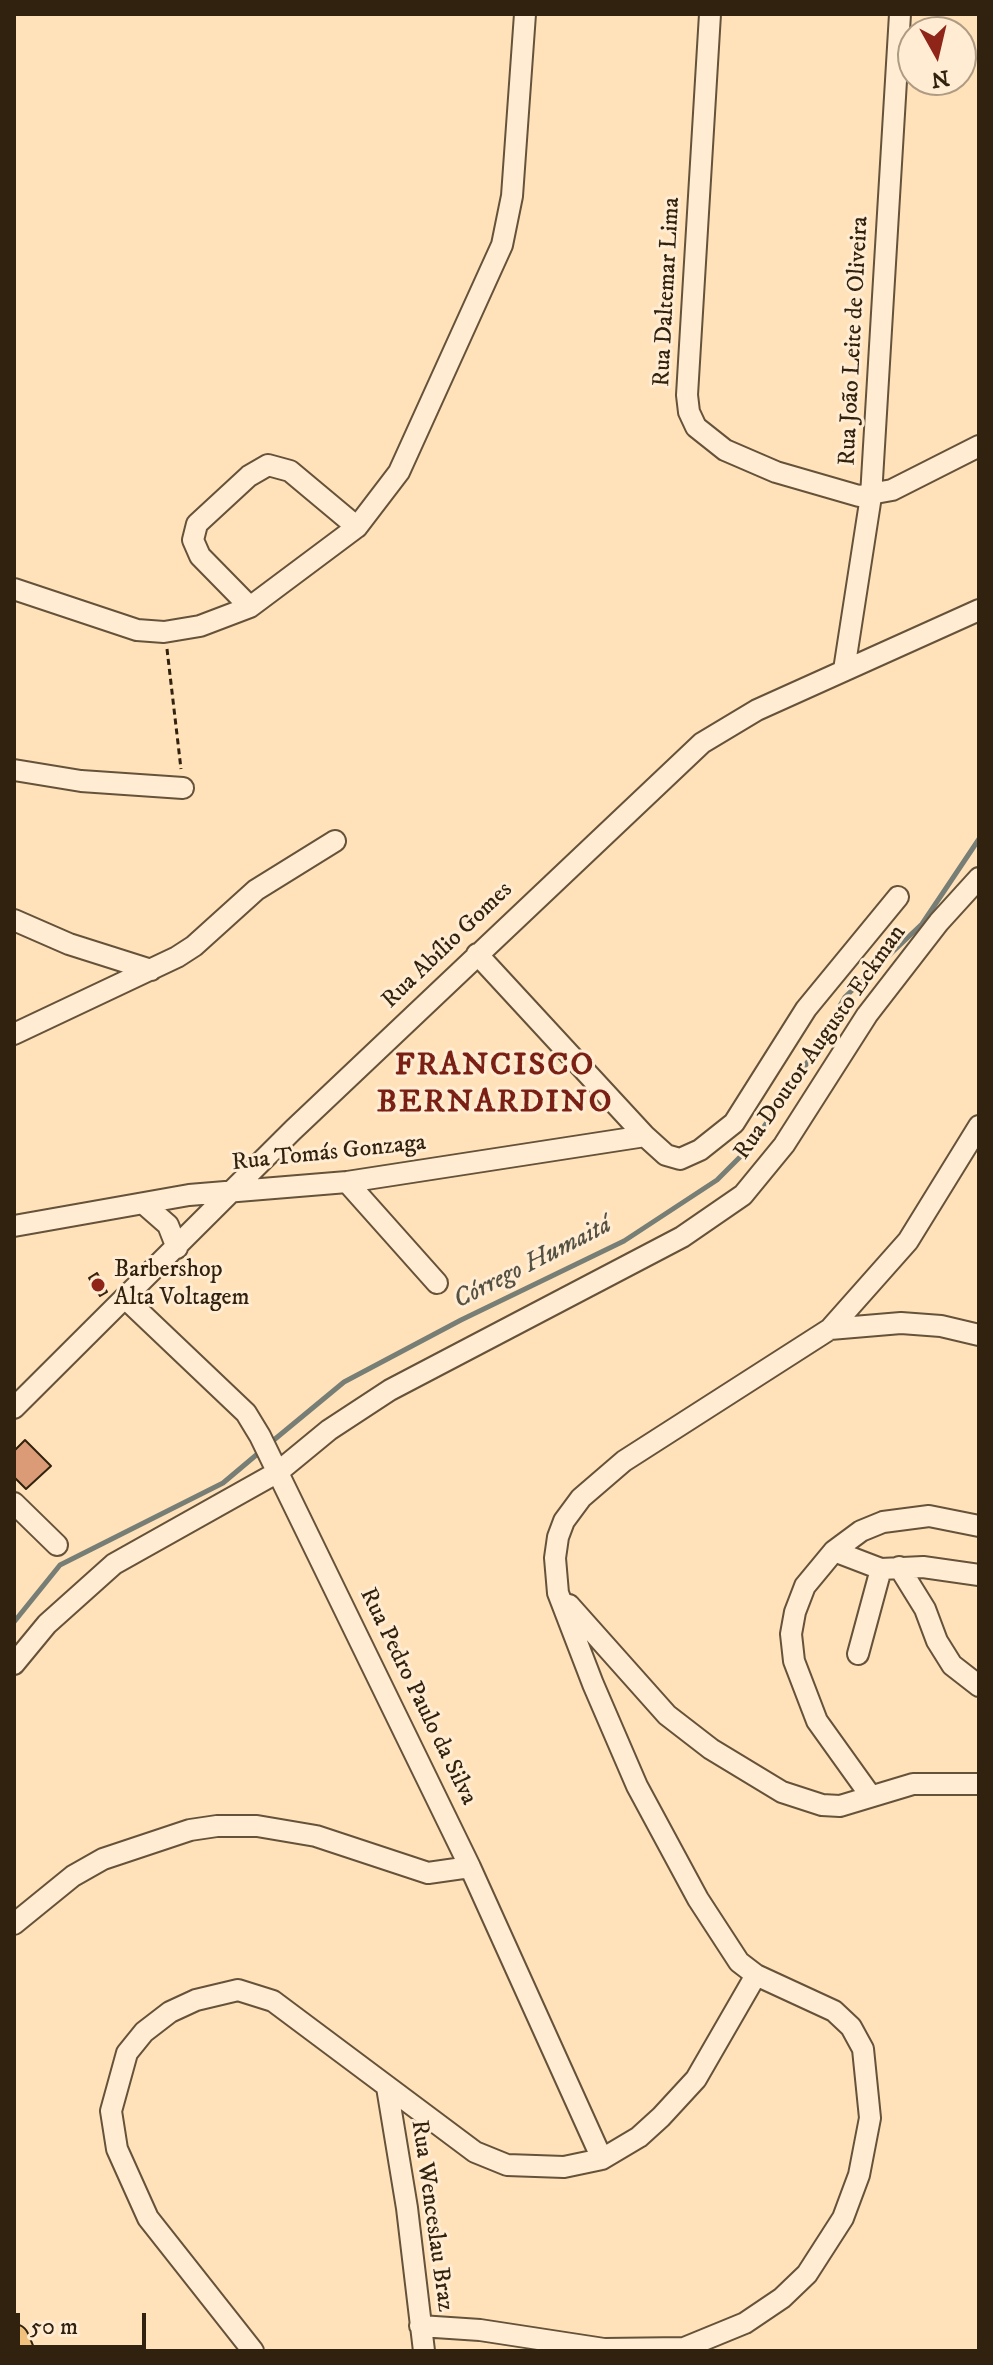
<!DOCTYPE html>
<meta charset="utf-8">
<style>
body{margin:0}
#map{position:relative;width:993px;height:2365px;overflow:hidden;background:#ffe2b9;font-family:"IM FELL DW Pica",serif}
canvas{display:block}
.frame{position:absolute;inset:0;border:16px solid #31220f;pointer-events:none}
.north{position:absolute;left:897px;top:16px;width:80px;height:80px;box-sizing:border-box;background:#ffecd2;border:2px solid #ad9b84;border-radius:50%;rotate:172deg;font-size:22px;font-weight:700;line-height:32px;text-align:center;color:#31220f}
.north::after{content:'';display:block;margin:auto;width:28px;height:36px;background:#8f2418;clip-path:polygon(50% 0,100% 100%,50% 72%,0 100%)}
.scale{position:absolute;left:16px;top:2313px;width:130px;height:36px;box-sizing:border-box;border:4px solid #31220f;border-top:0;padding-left:10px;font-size:24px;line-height:28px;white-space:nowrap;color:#31220f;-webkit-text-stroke:6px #ffecd2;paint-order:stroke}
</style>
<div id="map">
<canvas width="993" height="2365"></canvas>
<div class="frame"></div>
<div class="north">N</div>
<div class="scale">50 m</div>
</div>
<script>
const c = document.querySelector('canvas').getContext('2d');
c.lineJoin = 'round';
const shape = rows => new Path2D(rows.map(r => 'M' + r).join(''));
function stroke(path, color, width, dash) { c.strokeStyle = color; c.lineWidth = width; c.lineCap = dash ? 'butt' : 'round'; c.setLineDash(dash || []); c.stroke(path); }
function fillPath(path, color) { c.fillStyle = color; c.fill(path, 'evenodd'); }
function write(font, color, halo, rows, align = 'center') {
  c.font = font + ' "IM FELL DW Pica",serif'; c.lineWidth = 6; c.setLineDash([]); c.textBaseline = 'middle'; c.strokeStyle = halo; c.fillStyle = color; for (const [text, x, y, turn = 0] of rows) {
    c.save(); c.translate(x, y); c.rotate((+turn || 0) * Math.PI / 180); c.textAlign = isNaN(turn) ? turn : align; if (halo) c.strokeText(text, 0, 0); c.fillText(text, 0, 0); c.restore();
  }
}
const stream = shape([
 [269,1444,344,1382,461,1320,624,1241,717,1180,751,1146,807,1063,845,997,922,924,979,839],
 [14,1622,60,1565,223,1483,261,1451]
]);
const building = shape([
 [97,1273,107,1292,100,1296,89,1278,97,1273],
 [25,1440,51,1466,26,1489,14,1477,14,1451,25,1440]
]);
const path = shape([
 [167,649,181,769]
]);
const minor = shape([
 [710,14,687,395,689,412,696,427,725,450,776,472,859,496,892,490,979,446],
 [14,589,137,630,164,632,200,626,250,607,357,527,399,472,502,245,512,196,525,14],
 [250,607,200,556,193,540,197,524,249,476,268,465,290,471,357,527],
 [844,670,871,496,900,14],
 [14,770,81,781,183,788],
 [14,920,69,944,151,970],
 [477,954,645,1136,666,1155,680,1159,700,1150,734,1123,806,1009,898,897],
 [14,1034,177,957,194,946,256,890,335,841],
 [347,1182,437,1283],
 [144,1204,168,1225,177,1248],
 [14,1226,189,1195,347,1182,645,1136],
 [125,1298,246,1413,260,1436,470,1867,602,2159],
 [830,1329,901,1323,941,1326,979,1335],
 [14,1408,293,1130,702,743,757,710,979,610],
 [14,1503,57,1545],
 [834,1551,881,1569,923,1567,979,1575],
 [899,1567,925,1609,937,1641,952,1665,979,1686],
 [569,1605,667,1715,711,1749,782,1792,822,1805,840,1806,913,1784,979,1784],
 [858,1654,881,1569],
 [14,1664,47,1624,114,1564,278,1472,329,1430,390,1390,682,1237,743,1195,784,1145,867,1015,939,922,979,878],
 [870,1795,817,1721,794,1661,791,1634,795,1612,805,1586,834,1551,861,1531,883,1522,929,1516,979,1526],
 [14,1924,73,1876,103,1859,190,1830,217,1826,257,1826,316,1836,428,1873,470,1867],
 [387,2087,407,2208,424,2351],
 [420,2326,480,2330,604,2349,684,2348,745,2323,782,2298,807,2274,843,2218,859,2175,870,2118,863,2049,851,2027,834,2011,756,1975,739,1962,698,1899,637,1786,593,1684,558,1593,555,1558,558,1537,564,1521,581,1498,624,1461,830,1329,908,1241,979,1126],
 [253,2351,148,2218,117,2149,111,2111,127,2053,144,2032,170,2012,196,2000,238,1990,273,2001,475,2152,507,2165,564,2167,602,2159,639,2137,661,2117,696,2079,756,1975]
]);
const highway = shape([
 [14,2339,19,2351]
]);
const markers = [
 [98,1285,8,"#8f2418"]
];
const streetNames = [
 ["Rua Daltemar Lima",668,292,-87],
 ["Rua João Leite de Oliveira",855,341,-87],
 ["Rua Abílio Gomes",448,946,-44],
 ["Rua Doutor Augusto Eckman",821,1043,-55],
 ["Rua Tomás Gonzaga",329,1154,-6],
 ["Rua Pedro Paulo da Silva",417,1697,64],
 ["Rua Wenceslau Braz",431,2216,82]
];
const poiNames = [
 ["Barbershop",114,1271],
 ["Alta Voltagem",114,1299]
];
const waterNames = [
 ["Córrego Humaitá",533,1264,-27]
];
const districtNames = [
 ["FRANCISCO",495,1067],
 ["BERNARDINO",495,1104]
];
stroke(stream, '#777e76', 5);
fillPath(building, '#da9b76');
stroke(building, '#31220f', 2);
stroke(minor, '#64523a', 24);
stroke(highway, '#31220f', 32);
stroke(path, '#31220f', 3, [6, 4]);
stroke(minor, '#ffecd2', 20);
stroke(highway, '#f0c17c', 28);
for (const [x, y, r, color] of markers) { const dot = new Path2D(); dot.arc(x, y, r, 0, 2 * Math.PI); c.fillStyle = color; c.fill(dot); stroke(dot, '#ffecd2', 3); }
write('24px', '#31220f', '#ffecd2', streetNames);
write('24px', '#31220f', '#ffecd2', poiNames, 'left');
write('italic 26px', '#545042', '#ffecd2', waterNames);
c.letterSpacing = '2px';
write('bold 32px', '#7a1f14', '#ffecd2', districtNames);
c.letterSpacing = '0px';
</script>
